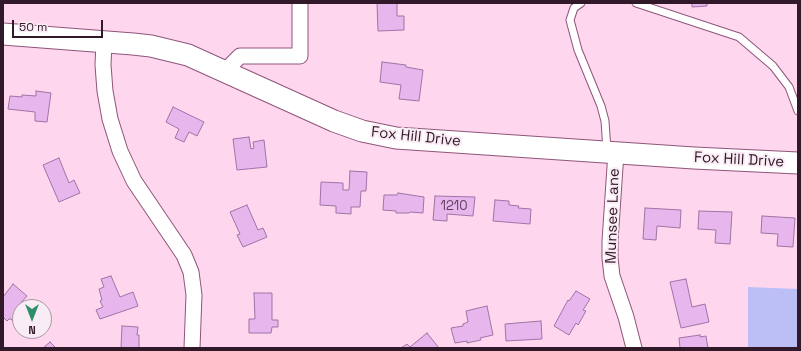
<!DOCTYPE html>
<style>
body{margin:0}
#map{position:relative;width:801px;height:351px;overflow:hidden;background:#fed6ed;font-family:"Space Grotesk",sans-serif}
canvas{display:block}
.frame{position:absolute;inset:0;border:4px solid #321929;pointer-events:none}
.north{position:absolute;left:12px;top:299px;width:40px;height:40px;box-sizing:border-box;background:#faecf4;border:1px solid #aa98a3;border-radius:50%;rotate:180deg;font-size:11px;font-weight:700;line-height:16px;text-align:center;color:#321929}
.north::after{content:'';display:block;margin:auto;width:14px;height:18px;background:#2f8f68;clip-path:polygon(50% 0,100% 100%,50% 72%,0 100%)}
.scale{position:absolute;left:12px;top:20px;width:91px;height:18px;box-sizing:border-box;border:2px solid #321929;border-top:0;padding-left:5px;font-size:12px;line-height:14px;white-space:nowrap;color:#321929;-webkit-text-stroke:3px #faecf4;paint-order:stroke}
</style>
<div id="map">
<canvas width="801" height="351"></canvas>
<div class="frame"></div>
<div class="north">N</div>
<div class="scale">50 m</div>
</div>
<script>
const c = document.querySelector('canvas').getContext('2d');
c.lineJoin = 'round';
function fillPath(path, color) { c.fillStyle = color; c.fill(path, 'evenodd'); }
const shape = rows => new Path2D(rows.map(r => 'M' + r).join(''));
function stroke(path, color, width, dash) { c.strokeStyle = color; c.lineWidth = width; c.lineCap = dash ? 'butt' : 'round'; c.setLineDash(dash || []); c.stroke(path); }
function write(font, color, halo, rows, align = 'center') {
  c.font = font + ' "Space Grotesk",sans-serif'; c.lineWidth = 4; c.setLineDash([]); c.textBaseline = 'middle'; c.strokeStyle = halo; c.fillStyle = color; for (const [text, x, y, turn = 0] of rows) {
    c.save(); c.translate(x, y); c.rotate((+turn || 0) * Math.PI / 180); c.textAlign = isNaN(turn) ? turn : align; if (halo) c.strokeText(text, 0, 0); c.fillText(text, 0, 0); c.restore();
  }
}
const green = shape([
 [748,287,798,289,798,348,748,348]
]);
const building = shape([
 [377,3,397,3,397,16,404,16,404,30,378,31,377,3],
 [692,3,707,3,707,6,692,7,692,3],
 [382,62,406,65,406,67,423,70,419,101,399,99,401,85,380,82,382,62],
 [36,91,51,93,47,122,35,121,35,112,8,109,10,96,22,97,22,95,36,96,36,91],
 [173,107,204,122,197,136,189,132,184,142,175,138,179,129,166,122,173,107],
 [249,137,251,149,254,148,253,142,264,140,267,167,237,170,233,139,249,137],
 [59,158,69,183,74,180,80,193,59,202,43,165,59,158],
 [350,171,367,172,366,191,361,191,360,207,351,207,351,214,336,213,336,206,320,205,321,182,343,183,343,190,349,190,350,171],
 [398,193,424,197,423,213,410,212,409,213,396,213,396,211,383,210,384,195,397,195,398,193],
 [435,196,475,197,473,216,447,214,447,221,433,220,435,196],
 [495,200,509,201,509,205,519,206,518,208,531,209,530,224,493,221,495,200],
 [247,205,258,230,263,228,267,237,243,247,237,235,240,234,230,212,247,205],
 [645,208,681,210,680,228,657,226,656,240,643,239,645,208],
 [699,211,732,212,730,244,715,243,716,230,698,229,699,211],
 [762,216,795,218,793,247,777,246,778,234,761,233,762,216],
 [111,276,120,297,133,292,138,306,100,319,96,310,103,307,100,301,102,300,99,289,104,287,101,279,111,276],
 [686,279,692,307,705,304,709,322,681,328,670,282,686,279],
 [13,284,27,296,19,305,21,307,20,307,20,325,18,327,11,319,9,319,7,321,4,318,3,320,3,297,13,284],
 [576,291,590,299,583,310,586,311,578,325,576,323,569,335,554,326,568,300,569,301,576,291],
 [254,293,272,293,272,320,278,320,278,327,272,327,271,333,249,333,249,319,255,319,254,293],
 [487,306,493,335,480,338,481,340,467,343,467,341,455,343,451,328,463,326,463,324,468,322,466,311,487,306],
 [541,321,542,339,506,341,505,324,541,321],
 [122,326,138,327,137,335,139,335,139,348,121,348,122,326],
 [427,333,439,348,401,348,407,344,410,347,427,333],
 [700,335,700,337,706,336,708,348,680,348,679,338,700,335],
 [50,342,56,348,43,348,50,342]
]);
const lane = shape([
 [581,3,574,8,570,20,578,50,601,106,605,121,607,150],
 [636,3,739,37,773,66,789,87,798,111]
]);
const street = shape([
 [104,42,103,65,105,91,110,119,120,151,134,181,184,255,191,272,194,295,192,348],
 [225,71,240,56,300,56,300,3],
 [616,152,610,241,610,258,612,276,626,317,634,348]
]);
const secondary = shape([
 [3,34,133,44,151,46,188,55,334,121,362,131,396,138,694,158,798,163]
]);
const numberNames = [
 ["1210",454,206]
];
const streetNames = [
 ["Fox Hill Drive",416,137,6],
 ["Fox Hill Drive",739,160,3],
 ["Munsee Lane",613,216,-88]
];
fillPath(green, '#bcbff5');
fillPath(building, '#e6b6ed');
stroke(building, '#a073a6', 1);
stroke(lane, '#8f557a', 9);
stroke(street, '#8f557a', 17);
stroke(secondary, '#8f557a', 23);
stroke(lane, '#fff', 7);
stroke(street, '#fff', 15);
stroke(secondary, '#fff', 21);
write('13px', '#5f405a', null, numberNames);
write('15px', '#321929', '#faecf4', streetNames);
</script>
